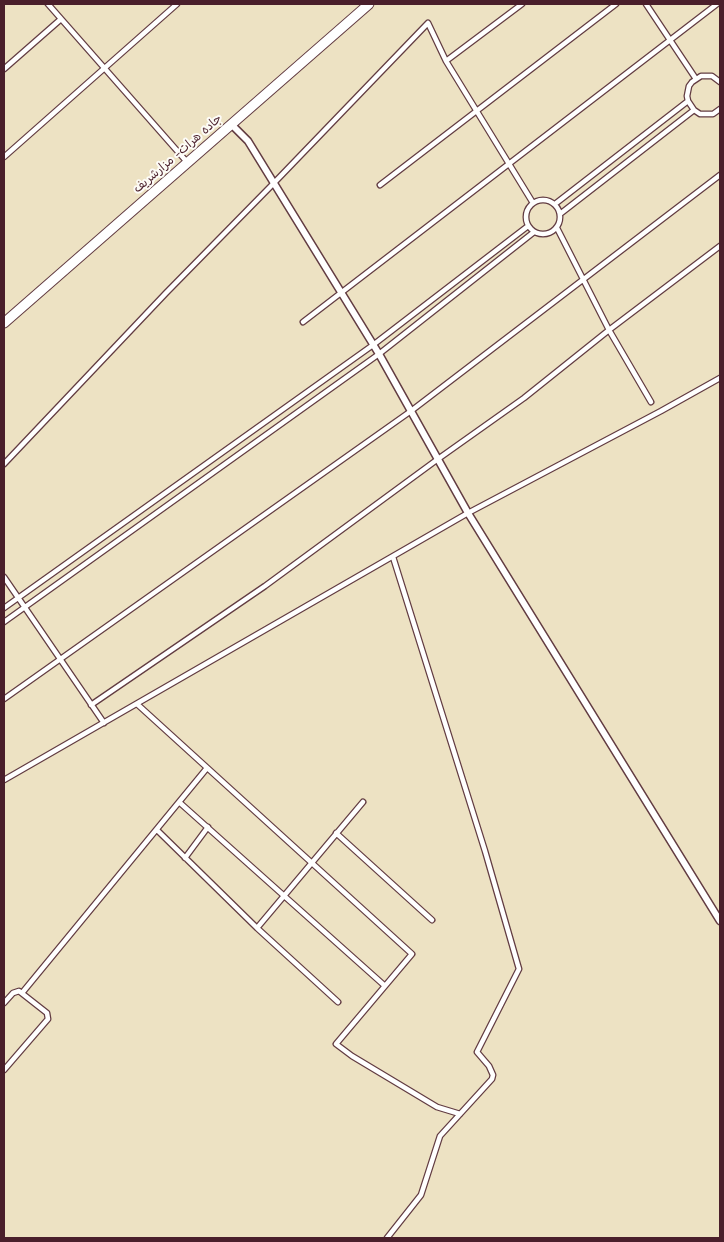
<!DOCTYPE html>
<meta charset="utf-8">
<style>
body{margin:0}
#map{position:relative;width:724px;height:1242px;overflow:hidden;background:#ede2c3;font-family:"Shantell Sans",sans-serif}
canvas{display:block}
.frame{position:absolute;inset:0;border:5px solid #4a1f2b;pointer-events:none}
</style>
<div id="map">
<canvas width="724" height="1242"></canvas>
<div class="frame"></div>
</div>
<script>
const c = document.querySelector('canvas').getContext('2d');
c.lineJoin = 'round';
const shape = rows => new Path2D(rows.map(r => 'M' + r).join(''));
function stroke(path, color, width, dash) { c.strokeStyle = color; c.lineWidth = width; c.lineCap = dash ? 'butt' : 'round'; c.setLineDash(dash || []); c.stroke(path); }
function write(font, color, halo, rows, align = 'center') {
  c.font = font + ' "Shantell Sans","Playpen Sans Arabic",sans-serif'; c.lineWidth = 4; c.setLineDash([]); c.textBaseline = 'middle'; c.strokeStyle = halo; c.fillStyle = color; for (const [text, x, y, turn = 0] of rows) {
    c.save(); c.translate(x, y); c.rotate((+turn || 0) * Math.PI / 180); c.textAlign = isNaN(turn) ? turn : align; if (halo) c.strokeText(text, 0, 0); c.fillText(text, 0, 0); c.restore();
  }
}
const street = shape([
 [48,4,187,162],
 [646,4,696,79],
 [446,61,522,4],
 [4,69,61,19],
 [720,82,712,76,701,76,692,82,689,86,687,96,688,101,694,110,700,114,713,114,720,109],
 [4,157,177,4],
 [380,185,616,4],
 '526 217a17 17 0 1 1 34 0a17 17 0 1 1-34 0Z',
 [555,204,688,101],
 [560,214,694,110],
 [557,228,609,330,651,402],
 [303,322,717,4],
 [4,464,166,293,273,184,428,23,446,61,533,203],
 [4,577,104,723],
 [4,608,373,345,528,226],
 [4,622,379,354,534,232],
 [4,699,411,411,720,175],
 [137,704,412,954,336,1044,352,1056,437,1107,460,1114],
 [91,705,265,586,438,459,524,398,609,330,720,246],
 [4,780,468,513,661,411,720,378],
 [179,802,385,986],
 [157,830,257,928,338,1002],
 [336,833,432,920],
 [185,858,208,827],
 [257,928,363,802],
 [22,993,207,768],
 [4,1003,13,993,19,991,47,1013,48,1019,4,1070],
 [387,1238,421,1195,440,1136,492,1079,493,1075,489,1066,477,1052,519,969,485,851,393,557]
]);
const secondary = shape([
 [231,124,248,141,379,354,468,513,720,921]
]);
const highway = shape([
 [4,323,369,4]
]);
const streetNames = [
 ["جاده هرات- مزارشریف",178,154,-41]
];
stroke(street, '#623c42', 7);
stroke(secondary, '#623c42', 9);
stroke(highway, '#623c42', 11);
stroke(street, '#fff', 4.5);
stroke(secondary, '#fff', 6);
stroke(highway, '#fff', 9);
write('12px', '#4a1f2b', '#fdfcf7', streetNames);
</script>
